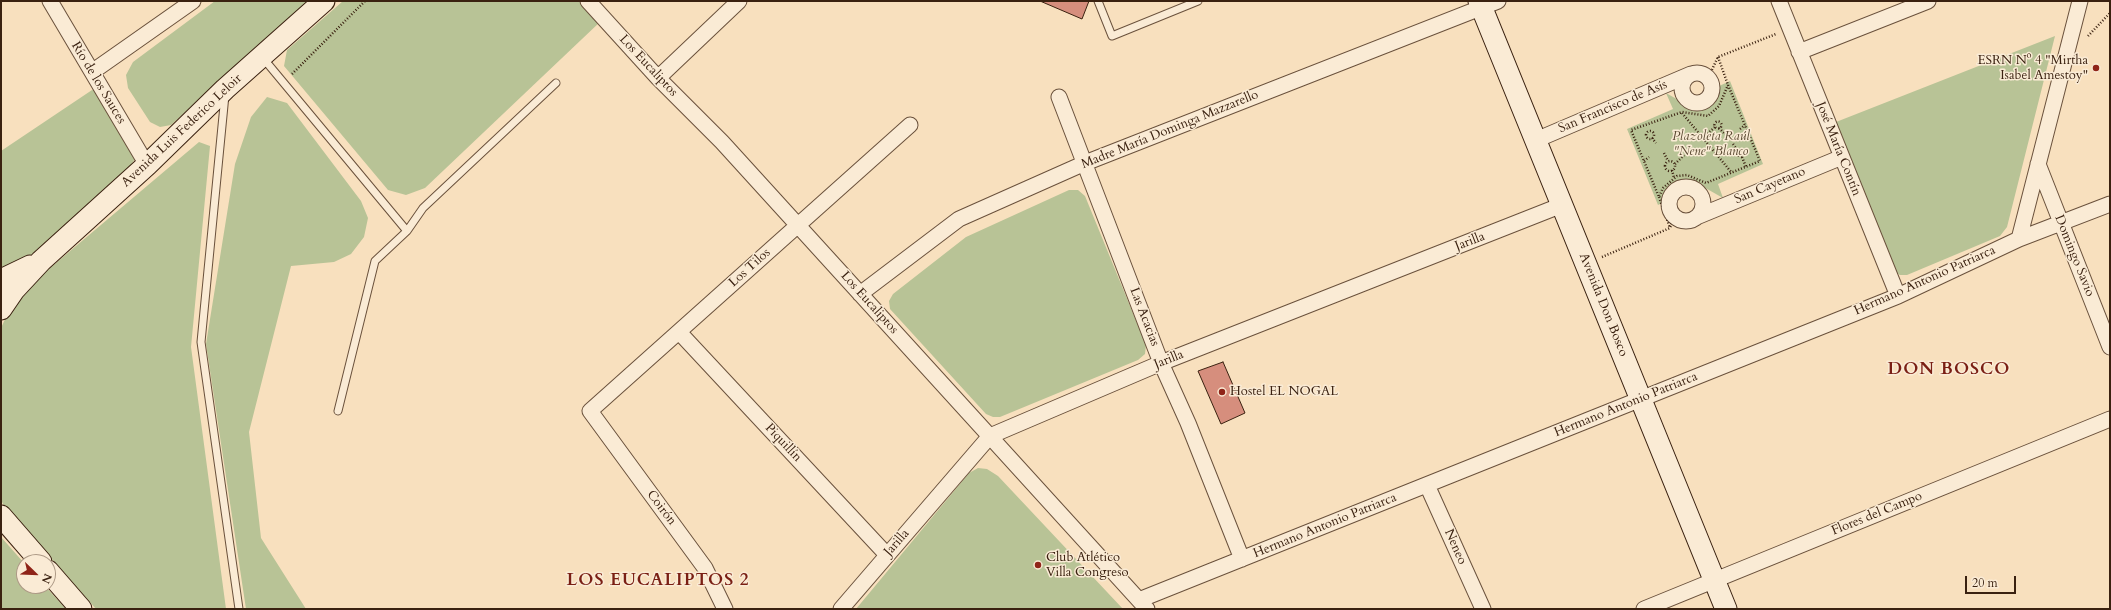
<!DOCTYPE html>
<meta charset="utf-8">
<style>
body{margin:0}
#map{position:relative;width:2111px;height:610px;overflow:hidden;background:#f8e0be;font-family:Cardo,serif}
canvas{display:block}
.frame{position:absolute;inset:0;border:2px solid #3a2110;pointer-events:none}
.north{position:absolute;left:16px;top:554px;width:40px;height:40px;box-sizing:border-box;background:#faebd5;border:1px solid #ad9a86;border-radius:50%;rotate:113deg;font-size:11px;font-weight:700;line-height:16px;text-align:center;color:#3a2110}
.north::after{content:'';display:block;margin:auto;width:14px;height:18px;background:#8f2418;clip-path:polygon(50% 0,100% 100%,50% 72%,0 100%)}
.scale{position:absolute;left:1965px;top:576px;width:51px;height:18px;box-sizing:border-box;border:2px solid #3a2110;border-top:0;padding-left:5px;font-size:12px;line-height:14px;white-space:nowrap;color:#3a2110;-webkit-text-stroke:3px #faebd5;paint-order:stroke}
</style>
<div id="map">
<canvas width="2111" height="610"></canvas>
<div class="frame"></div>
<div class="north">N</div>
<div class="scale">20 m</div>
</div>
<script>
const c = document.querySelector('canvas').getContext('2d');
c.lineJoin = 'round';
function fillPath(path, color) { c.fillStyle = color; c.fill(path, 'evenodd'); }
const shape = rows => new Path2D(rows.map(r => 'M' + r).join(''));
function stroke(path, color, width, dash) { c.strokeStyle = color; c.lineWidth = width; c.lineCap = dash ? 'butt' : 'round'; c.setLineDash(dash || []); c.stroke(path); }
function write(font, color, halo, rows, align = 'center') {
  c.font = font + ' Cardo,serif'; c.lineWidth = 3; c.setLineDash([]); c.textBaseline = 'middle'; c.strokeStyle = halo; c.fillStyle = color; for (const [text, x, y, turn = 0] of rows) {
    c.save(); c.translate(x, y); c.rotate((+turn || 0) * Math.PI / 180); c.textAlign = isNaN(turn) ? turn : align; if (halo) c.strokeText(text, 0, 0); c.fillText(text, 0, 0); c.restore();
  }
}
const green = shape([
 [215,1,309,1,171,125,160,127,150,122,128,88,126,75,133,62],
 [343,1,584,1,601,21,425,188,406,195,388,190,284,66,287,50],
 [2055,36,2007,227,2000,236,1907,275,1900,275,1894,271,1836,122],
 [1730,81,1763,164,1718,184,1723,198,1693,181,1685,181,1671,187,1666,194,1664,202,1658,205,1627,129,1673,109,1666,93,1689,106,1701,107,1712,100,1717,87],
 [98,86,136,157,127,172,37,252,1,271,1,151],
 [267,97,287,103,361,201,368,218,364,237,351,254,334,262,291,266,249,432,261,538,306,609,246,609,206,344,235,164,251,117],
 [199,142,210,146,191,347,226,609,96,609,3,504,1,500,1,328,6,317,37,279],
 [1069,190,1078,190,1085,196,1146,345,1145,354,1138,360,1000,417,993,417,986,414,890,309,889,301,893,294,966,237],
 [978,468,987,469,998,476,1123,609,856,609,969,473],
 [1,537,24,563,24,586,45,586,66,609,1,609]
]);
const building = shape([
 [1040,1,1089,1,1082,19,1040,1],
 [1223,362,1245,413,1221,424,1198,371,1223,362]
]);
const path = shape([
 [2088,36,2110,13],
 [1718,57,1728,85],
 [292,74,365,1],
 [1708,78,1718,57,1776,34],
 [1728,85,1760,161,1706,183,1687,175,1677,176,1663,188,1659,197,1631,130,1682,112,1708,116,1719,106,1728,85],
 [1682,113,1732,173],
 '1714.5 125a3.5 3.5 0 1 1 7 0a3.5 3.5 0 1 1-7 0Z',
 [1719,128,1725,134],
 [1740,129,1745,125],
 '1646 135a4 4 0 1 1 8 0a4 4 0 1 1-8 0Z',
 [1652,138,1656,143],
 [1703,138,1715,127],
 [1733,144,1738,151],
 '1737.5 153a3.5 3.5 0 1 1 7 0a3.5 3.5 0 1 1-7 0Z',
 [1664,153,1668,161],
 [1742,157,1746,167],
 [1644,161,1649,157],
 '1665 166a5 5 0 1 1 10 0a5 5 0 1 1-10 0Z',
 [1675,164,1684,155],
 [1672,170,1674,178],
 [1659,197,1670,228],
 [1602,257,1670,228,1674,217]
]);
const service = shape([
 [1098,1,1112,36,1198,1],
 [263,58,407,231,375,261,338,411],
 [225,95,201,342,239,609],
 [407,231,423,208,556,83]
]);
const minor = shape([
 [50,1,147,165],
 [588,1,658,78,722,142,1147,609],
 [1779,1,1898,296],
 [1799,52,1928,1],
 [92,72,193,1],
 '1682 88a15 15 0 1 1 30 0a15 15 0 1 1-30 0Z',
 [658,78,739,1],
 [1059,97,1161,363,1188,423,1242,559],
 [1536,140,1691,74],
 [2038,164,2110,347],
 '1669 204a17 17 0 1 1 34 0a17 17 0 1 1-34 0Z',
 [1699,216,1842,157],
 [2019,239,2080,1],
 [860,294,959,219,1085,163,1498,1],
 [679,332,887,555],
 [1427,485,1483,609],
 [1139,600,1898,296,2019,239,2110,204],
 [725,609,705,568,590,411,910,125],
 [841,609,990,436,1161,363,1562,205],
 [1644,609,2110,419]
]);
const secondary = shape([
 [1479,1,1726,609],
 [1,280,30,266],
 [1,309,14,290,41,261,147,165,225,89,324,1],
 [1,516,41,562],
 [48,571,81,609]
]);
const markers = [
 [2096,68,4,"#8f2418"],
 [1222,392,4,"#8f2418"],
 [1038,565,4,"#8f2418"]
];
const poiNames = [
 ["ESRN Nº 4 \"Mirtha",2088,61,"right"],
 ["Isabel Amestoy\"",2088,76,"right"],
 ["Hostel EL NOGAL",1230,392],
 ["Club Atlético",1046,558],
 ["Villa Congreso",1046,573]
];
const streetNames = [
 ["Los Eucaliptos",648,66,47],
 ["Río de los Sauces",98,83,59],
 ["San Francisco de Asís",1613,107,-23],
 ["Madre María Dominga Mazzarello",1170,130,-22],
 ["Avenida Luis Federico Leloir",182,131,-43],
 ["José María Contín",1838,149,68],
 ["San Cayetano",1770,186,-23],
 ["Jarilla",1470,242,-21],
 ["Domingo Savio",2074,256,68],
 ["Los Tilos",750,268,-42],
 ["Hermano Antonio Patriarca",1925,281,-24],
 ["Los Eucaliptos",869,303,48],
 ["Avenida Don Bosco",1603,305,68],
 ["Las Acacias",1144,317,69],
 ["Jarilla",1169,360,-22],
 ["Hermano Antonio Patriarca",1626,405,-22],
 ["Piquillín",783,443,47],
 ["Coirón",661,508,53],
 ["Flores del Campo",1877,514,-22],
 ["Hermano Antonio Patriarca",1325,526,-22],
 ["Jarilla",897,543,-49],
 ["Neneo",1455,547,66]
];
const parkNames = [
 ["Plazoleta Raúl",1711,137],
 ["\"Nene\" Blanco",1711,152]
];
const districtNames = [
 ["DON BOSCO",1949,370],
 ["LOS EUCALIPTOS 2",658,581]
];
fillPath(green, '#b8c396');
fillPath(building, '#d68e7d');
stroke(building, '#3a2110', 1);
stroke(service, '#6a513c', 9);
stroke(minor, '#6a513c', 17);
stroke(secondary, '#3a2110', 23);
stroke(path, '#3a2110', 2.5, [1, 2]);
stroke(service, '#faebd5', 7);
stroke(minor, '#faebd5', 15);
stroke(secondary, '#faebd5', 21);
for (const [x, y, r, color] of markers) { const dot = new Path2D(); dot.arc(x, y, r, 0, 2 * Math.PI); c.fillStyle = color; c.fill(dot); stroke(dot, '#faebd5', 1.5); }
write('13px', '#3a2110', '#faebd5', poiNames, 'left');
write('13px', '#3a2110', '#faebd5', streetNames);
write('italic 13px', '#5a4a32', '#faebd5', parkNames);
c.letterSpacing = '1px';
write('bold 17px', '#7a1f14', '#faebd5', districtNames);
c.letterSpacing = '0px';
</script>
